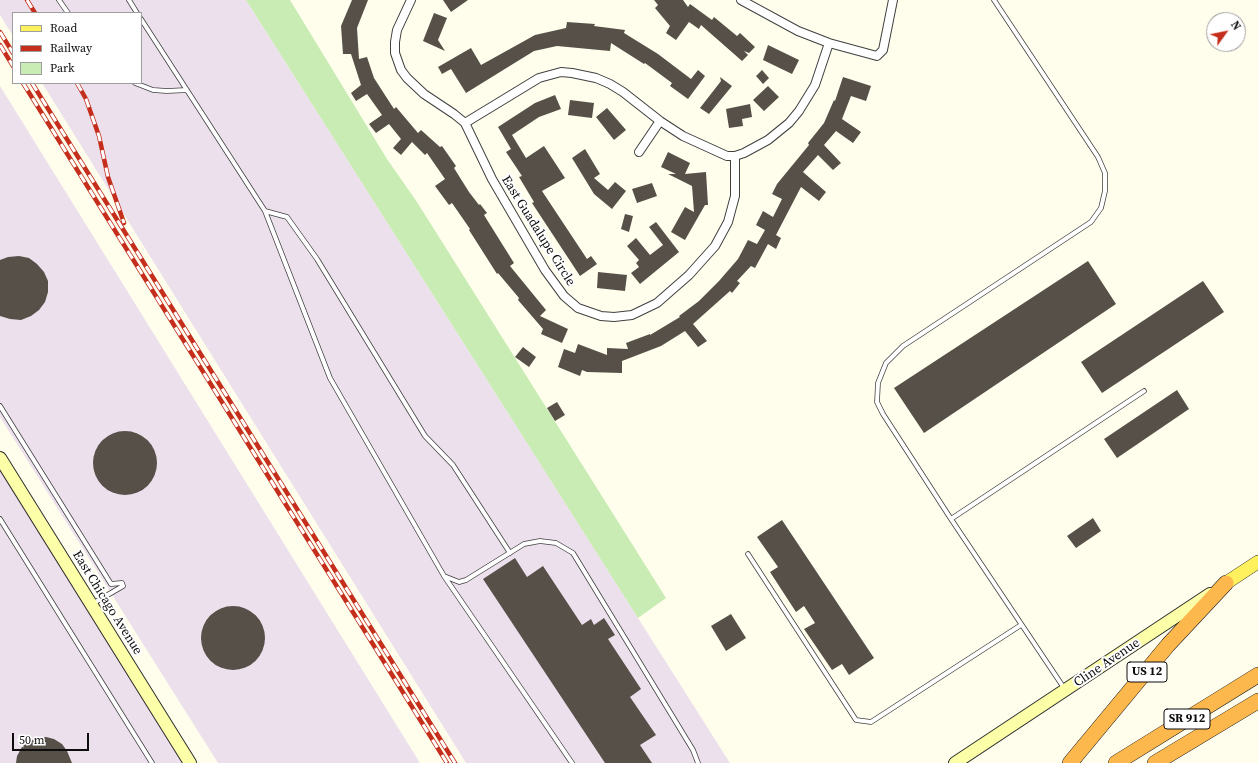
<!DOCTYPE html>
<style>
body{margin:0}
#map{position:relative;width:1258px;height:763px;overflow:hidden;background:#fffeed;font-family:"Source Serif 4",serif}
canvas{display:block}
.legend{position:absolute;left:12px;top:12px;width:130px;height:72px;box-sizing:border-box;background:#fff;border:1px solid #9e9e9e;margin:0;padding:5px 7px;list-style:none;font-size:12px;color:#0d0d0d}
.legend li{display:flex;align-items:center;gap:8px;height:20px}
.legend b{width:20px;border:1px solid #9e9e9e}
.north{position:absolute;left:1206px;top:12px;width:40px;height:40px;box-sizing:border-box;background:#fff;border:1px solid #9e9e9e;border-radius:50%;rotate:57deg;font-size:11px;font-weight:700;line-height:16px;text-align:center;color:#0d0d0d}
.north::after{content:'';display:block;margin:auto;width:14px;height:18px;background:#c52e1c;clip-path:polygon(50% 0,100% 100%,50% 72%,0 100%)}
.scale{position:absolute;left:12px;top:733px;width:77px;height:18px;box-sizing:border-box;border:2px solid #0d0d0d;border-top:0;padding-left:5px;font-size:12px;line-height:14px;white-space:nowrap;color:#0d0d0d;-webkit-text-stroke:3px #fff;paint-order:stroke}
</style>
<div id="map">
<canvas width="1258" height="763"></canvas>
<ul class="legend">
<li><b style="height:5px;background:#fff05d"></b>Road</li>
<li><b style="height:5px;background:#c52e1c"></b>Railway</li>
<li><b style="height:11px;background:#c9ecb4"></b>Park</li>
</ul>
<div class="north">N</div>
<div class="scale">50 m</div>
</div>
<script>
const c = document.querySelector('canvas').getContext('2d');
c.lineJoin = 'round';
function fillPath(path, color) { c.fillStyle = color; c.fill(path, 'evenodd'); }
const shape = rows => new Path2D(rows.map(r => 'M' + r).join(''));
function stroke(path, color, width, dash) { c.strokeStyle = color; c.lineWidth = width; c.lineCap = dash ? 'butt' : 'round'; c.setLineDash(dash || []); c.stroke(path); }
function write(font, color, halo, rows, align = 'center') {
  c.font = font + ' "Source Serif 4",serif'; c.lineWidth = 4; c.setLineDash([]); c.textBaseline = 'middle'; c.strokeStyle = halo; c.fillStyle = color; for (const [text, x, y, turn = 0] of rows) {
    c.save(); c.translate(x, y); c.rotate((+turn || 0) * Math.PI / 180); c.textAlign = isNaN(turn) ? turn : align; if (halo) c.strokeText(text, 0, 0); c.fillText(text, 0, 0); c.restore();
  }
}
const industrial = shape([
 [0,0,246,0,730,763,466,763,42,83,141,83,141,13,13,13,13,36,0,15],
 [0,86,420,763,218,763,0,417],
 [0,458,190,763,0,763]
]);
const green = shape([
 [246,0,290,0,387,159,417,202,666,598,638,618]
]);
const building = shape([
 [352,0,368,0,357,28,359,59,367,57,374,78,394,109,396,107,418,133,421,130,440,147,442,146,456,166,454,168,469,192,479,205,480,204,487,213,484,215,514,263,510,266,546,310,540,316,568,329,562,343,541,334,543,329,518,300,519,298,498,273,497,274,469,230,470,229,452,203,449,205,435,186,445,179,427,153,425,155,412,142,401,155,393,148,401,139,389,124,376,133,369,124,382,115,367,94,356,101,351,93,361,85,351,54,343,54,341,26],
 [443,0,468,0,451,12],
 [654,0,683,0,688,7,690,4,712,20,714,17,737,36,740,33,755,47,749,53,744,51,748,55,742,61,701,25,699,29,689,22,676,40,666,33,670,26,655,8,658,5],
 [434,13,447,18,438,40,445,51,423,41],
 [567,22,595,24,594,26,625,30,624,33,658,54,691,79,698,70,705,76,688,99,670,86,672,83,645,63,644,64,611,43,610,51,557,46,534,51,466,93,451,69,442,74,438,67,471,48,481,65,535,35,566,28],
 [768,45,799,60,792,74,763,60],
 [762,70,769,78,763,84,756,76],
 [720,77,732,86,709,114,700,108,721,81],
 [843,77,871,86,866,101,851,96,842,119,861,132,853,143,836,131,824,145,841,163,833,170,818,155,803,172,826,192,819,201,801,187,776,235,781,238,776,249,768,244,755,268,751,266,737,281,740,283,732,293,730,291,693,324,707,341,698,347,685,331,661,346,622,361,622,373,587,372,582,370,580,376,558,367,564,349,575,353,578,344,607,355,607,348,628,349,626,343,650,334,650,335,680,317,679,316,699,301,719,281,738,259,748,240,757,244,765,230,756,225,763,211,773,217,782,199,772,194,777,184,809,145,808,143,824,123,834,100,835,101],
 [768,86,779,97,764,111,753,100],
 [555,95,561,109,539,117,512,135,526,158,544,146,565,178,542,191,587,259,591,256,597,264,580,276,532,203,534,202,519,177,522,176,506,152,511,149,498,127,535,103],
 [570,100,594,103,592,118,568,115],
 [750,104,752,117,742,119,743,126,729,128,726,109],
 [607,108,626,130,614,140,596,117],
 [585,149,600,174,594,178,608,190,615,182,626,191,612,209,594,194,572,158],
 [668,152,690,163,685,174,706,172,708,205,705,205,685,240,671,232,685,207,694,212,692,186,668,174,676,174,661,167],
 [652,183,657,196,637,203,632,189],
 [625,214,633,216,629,232,621,229],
 [656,222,679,252,640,284,631,273,639,267,636,263,639,260,627,246,636,238,650,255,663,245,649,227],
 [19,256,29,258,37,264,44,272,48,281,48,292,45,302,39,310,31,316,21,320,10,319,0,316,0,260,8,257],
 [1088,261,1116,304,924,433,894,388],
 [598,272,627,275,625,291,597,288],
 [1203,281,1224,312,1102,393,1081,362],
 [523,347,536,357,529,367,515,357],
 [1177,390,1189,409,1117,458,1104,439],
 [557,402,565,415,555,421,547,408],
 '93 463a32 32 0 1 1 64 0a32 32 0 1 1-64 0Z',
 [1093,518,1101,531,1076,548,1067,536],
 [782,520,874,658,849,675,842,664,832,670,804,629,815,623,804,606,796,612,770,572,778,567,757,537],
 [515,558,527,577,543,566,582,625,591,619,594,625,604,618,615,635,608,639,641,689,630,697,656,735,640,745,652,763,605,763,483,579],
 '201 638a32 32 0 1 1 64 0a32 32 0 1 1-64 0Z',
 [731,614,746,638,726,651,711,626],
 [46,737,54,739,62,744,67,751,72,763,16,763,17,756,22,747,29,741,37,738]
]);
const lane = shape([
 [59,0,68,13],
 [129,0,137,13],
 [141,19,265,211,330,378,444,576,572,763],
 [135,83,153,90,167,91,187,90],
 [265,211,287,217,317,259,425,436,453,465,510,553],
 [0,406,111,584,122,583,123,586,92,604],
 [0,519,152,763],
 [951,519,883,414,877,402,878,383,886,363,903,346,1091,222,1101,208,1105,191,1105,173,1098,157,994,0],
 [748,554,856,720,871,722,1021,625],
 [444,576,459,582,466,580,524,544,540,541,556,543,573,553,693,750,698,763],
 [1064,688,951,519,1144,391]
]);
const street = shape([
 [411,0,397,30,395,42,395,53,401,70,407,78,424,94,454,114,465,123,492,179,545,270,564,296,578,308,601,316,614,317,632,315,657,303,689,275,715,246,728,222,735,196,735,156],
 [741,0,798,31,829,43,877,56,883,50,893,0],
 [465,123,539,78,561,72,572,73,596,78,610,84,623,92,660,121,683,136,727,156,735,156,744,153,768,140,789,123,799,111,815,85,829,43],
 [639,152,660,121]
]);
const secondary = shape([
 [0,458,190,763],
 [955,763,1210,594]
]);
const primary = shape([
 [1226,583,1258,562]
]);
const highway = shape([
 [1070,763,1168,645,1226,583],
 [1116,763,1258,675],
 [1155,763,1258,701]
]);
const rail = shape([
 [27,0,35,13],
 [0,32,13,53],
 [0,45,13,66],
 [23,83,447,763],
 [32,83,455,763],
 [77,83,86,99,99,136,108,177,124,223]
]);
const shields = [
 [1147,672,40],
 [1187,719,46]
];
const shieldNames = [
 ["US 12",1147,672],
 ["SR 912",1187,719]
];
const streetNames = [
 ["East Guadalupe Circle",538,231,58],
 ["East Chicago Avenue",107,603,58],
 ["Cline Avenue",1107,663,-34]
];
fillPath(industrial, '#ece0ec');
fillPath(green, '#c9ecb4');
fillPath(building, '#565049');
stroke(lane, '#404040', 5.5);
stroke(street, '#404040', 10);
stroke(secondary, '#2f2f2f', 14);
stroke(primary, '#1e1e1e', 14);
stroke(highway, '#1e1e1e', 16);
stroke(lane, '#fff', 4);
stroke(street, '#fff', 8);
stroke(secondary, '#fcffa8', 12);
stroke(primary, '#fff05d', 13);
stroke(highway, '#fdb84d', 15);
stroke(rail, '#c52e1c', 4.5);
stroke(rail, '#fff', 3, [9]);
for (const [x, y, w] of shields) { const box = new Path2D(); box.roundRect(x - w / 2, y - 10, w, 20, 3); c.fillStyle = '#fff'; c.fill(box); stroke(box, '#0d0d0d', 1); }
write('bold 12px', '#0d0d0d', null, shieldNames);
write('13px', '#0d0d0d', '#fff', streetNames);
</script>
